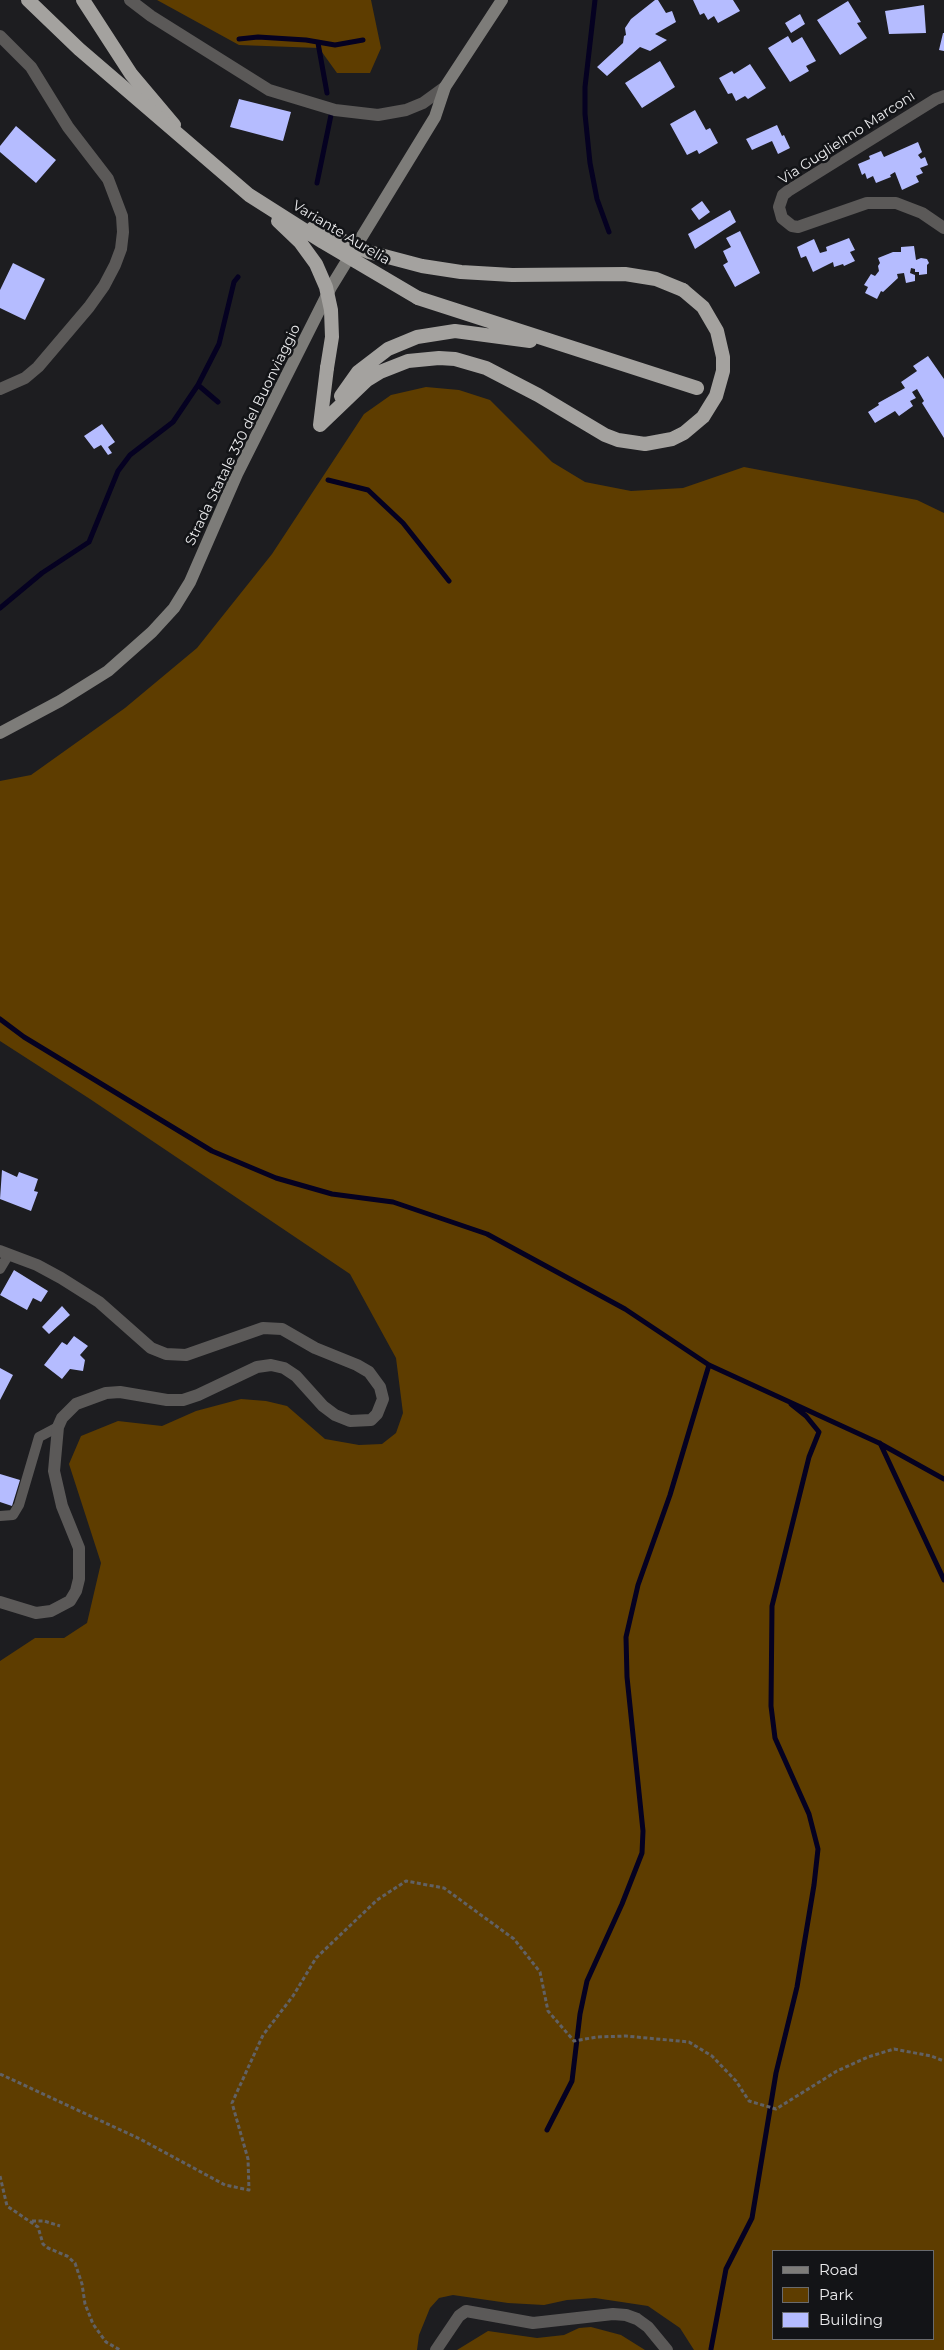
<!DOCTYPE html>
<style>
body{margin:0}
#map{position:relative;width:944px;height:2350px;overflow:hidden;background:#1d1d20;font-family:Montserrat,sans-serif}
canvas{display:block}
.legend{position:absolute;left:772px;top:2250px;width:162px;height:90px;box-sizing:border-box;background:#131417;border:1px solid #696a6d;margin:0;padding:6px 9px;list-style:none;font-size:15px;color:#ebebed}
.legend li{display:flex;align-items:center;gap:10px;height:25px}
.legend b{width:25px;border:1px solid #696a6d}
</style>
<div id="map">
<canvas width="944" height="2350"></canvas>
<ul class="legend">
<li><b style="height:6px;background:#7d7c79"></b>Road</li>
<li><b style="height:14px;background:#5e3d00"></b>Park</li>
<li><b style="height:14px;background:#b5bcff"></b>Building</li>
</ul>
</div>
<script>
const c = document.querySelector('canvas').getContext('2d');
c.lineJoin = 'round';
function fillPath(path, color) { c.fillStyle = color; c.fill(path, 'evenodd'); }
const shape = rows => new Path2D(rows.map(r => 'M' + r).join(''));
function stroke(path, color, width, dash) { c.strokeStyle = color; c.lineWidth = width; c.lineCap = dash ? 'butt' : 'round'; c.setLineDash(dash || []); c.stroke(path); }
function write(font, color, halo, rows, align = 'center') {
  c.font = font + ' Montserrat,sans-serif'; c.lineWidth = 5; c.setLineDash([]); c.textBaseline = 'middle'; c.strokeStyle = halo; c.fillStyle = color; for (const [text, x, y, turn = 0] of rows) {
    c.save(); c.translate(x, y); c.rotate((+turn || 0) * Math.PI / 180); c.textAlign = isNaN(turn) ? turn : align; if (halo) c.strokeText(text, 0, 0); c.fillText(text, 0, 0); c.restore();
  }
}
const green = shape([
 [157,0,371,0,381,48,370,73,337,73,319,48,239,45],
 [426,387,459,390,490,400,552,462,585,482,631,491,683,488,744,467,917,500,944,513,944,2350,694,2350,680,2328,648,2306,595,2298,567,2300,544,2305,508,2303,453,2295,439,2298,430,2308,419,2335,417,2350,0,2350,0,1661,35,1638,64,1638,87,1623,101,1563,69,1464,81,1436,118,1421,162,1426,196,1411,241,1399,266,1401,287,1406,325,1439,359,1445,382,1444,396,1433,403,1413,396,1358,350,1274,90,1099,0,1041,0,781,31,775,125,708,197,648,272,554,364,414,391,395],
 [773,2251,933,2251,933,2339,773,2339],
 [591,2327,621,2335,645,2350,457,2350,488,2331,537,2338,564,2335,579,2328]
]);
const stream = shape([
 [595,0,585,87,585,114,590,163,597,199,609,232],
 [239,39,258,37,306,40,335,45,363,40],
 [318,43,327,93],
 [317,183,331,115],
 [198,385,218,402],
 [328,480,368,490,403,523,449,581],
 [0,608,42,573,89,542,118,471,130,455,173,422,198,385,219,344,234,282,238,277],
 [0,1019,24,1037,212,1151,276,1178,332,1194,393,1202,487,1234,625,1309,709,1365,879,1443,944,1479],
 [880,1443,944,1580],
 [547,2130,572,2081,580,2014,587,1981,622,1904,642,1853,643,1831,627,1677,626,1637,638,1585,670,1495,709,1365],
 [711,2349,726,2269,752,2218,776,2073,797,1987,814,1885,818,1849,809,1814,775,1738,771,1706,772,1606,809,1457,819,1432,806,1416,791,1404]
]);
const building = shape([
 [655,0,658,0,666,13,672,11,676,22,655,34,667,40,650,51,640,47,607,76,597,67,623,43,624,36,626,35,625,28,631,19],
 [693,0,733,0,740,11,718,23,714,16,708,20,704,13,700,15],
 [848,1,861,22,857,23,867,38,840,55,817,20],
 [924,5,926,33,889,34,885,11],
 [800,14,805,24,791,33,785,23],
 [943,33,944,33,944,51,939,50],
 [788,36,792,43,802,37,816,61,806,66,809,71,790,82,768,48],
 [660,61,675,87,642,108,625,83],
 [750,64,766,88,748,99,745,96,736,101,732,93,728,94,719,78,732,71,734,74],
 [239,99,291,112,283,141,230,127],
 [695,110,706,130,710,128,718,143,699,154,697,150,687,155,670,124],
 [777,125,782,136,784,135,790,148,778,154,772,141,752,150,746,139],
 [16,126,56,160,36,183,0,152,0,146],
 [918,142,922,152,918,155,921,159,925,157,928,165,920,168,923,173,916,176,919,182,902,190,895,172,890,175,891,177,876,183,873,176,867,179,865,173,862,175,858,164,870,159,869,156,881,151,884,157],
 [702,201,710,212,699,220,691,209],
 [730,210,736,222,695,249,688,234],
 [740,231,760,273,735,287,723,265,728,262,723,251,731,247,726,238],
 [849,238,855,250,850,252,855,261,844,266,843,264,834,267,833,262,813,272,806,256,801,258,797,247,814,239,820,253,827,251,826,247],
 [914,246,916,260,921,258,927,259,929,263,927,265,927,274,919,275,919,272,915,272,915,269,911,268,910,273,915,275,915,281,906,283,904,273,897,274,898,278,883,292,881,291,877,299,865,293,868,287,864,285,871,274,875,276,879,271,878,266,880,263,878,258,893,252,901,252,901,247],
 [13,263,45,279,25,320,0,308,0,290],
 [928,356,944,379,944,438,922,403,924,401,917,389,912,392,916,398,910,401,913,406,899,416,895,411,875,423,868,412,879,405,878,403,905,388,901,382,917,371,913,366],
 [102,424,115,442,108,447,112,453,108,455,101,445,94,449,84,436],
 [2,1170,17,1177,19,1172,38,1179,34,1191,38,1192,31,1211,0,1199],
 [14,1270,48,1291,41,1302,33,1298,27,1310,0,1295],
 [62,1306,70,1315,49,1334,42,1327],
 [74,1336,88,1346,80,1355,85,1360,83,1371,70,1369,62,1379,44,1365,62,1342,67,1345],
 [0,1368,13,1375,0,1400],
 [0,1474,20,1480,12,1506,0,1502]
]);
const path = shape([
 [0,2074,140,2139,225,2185,249,2190,248,2159,232,2103,263,2035,293,1996,316,1958,377,1900,406,1881,444,1888,514,1939,540,1972,548,2011,574,2041,597,2037,626,2036,689,2042,712,2056,736,2081,749,2101,776,2109,837,2071,868,2057,894,2049,931,2056,944,2061],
 [0,2176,7,2206,38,2227,43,2244,48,2248,67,2256,75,2263,82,2284,85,2304,93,2324,106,2342,120,2350],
 [32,2221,44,2221,60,2226]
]);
const service = shape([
 [0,1269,9,1254],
 [0,1516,13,1515,19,1505,39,1437,58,1427]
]);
const minor = shape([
 [130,0,151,16,269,90,335,110,378,115,406,110,423,103,445,87],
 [0,36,31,67,68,127,108,179,122,216,123,232,121,249,115,265,104,286,89,307,38,367,25,378,0,389],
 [944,96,936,99,788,191,783,195,779,207,782,218,792,226,798,227,867,203,896,203,922,213,944,228]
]);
const tertiary = shape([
 [0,1251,37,1265,61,1278,99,1302,151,1348,166,1354,186,1355,263,1328,282,1329,315,1348,357,1365,369,1372,380,1387,383,1399,377,1414,371,1420,350,1421,335,1415,323,1406,296,1376,284,1368,271,1365,257,1367,198,1395,183,1400,167,1400,120,1392,106,1393,76,1404,62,1418,58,1427,54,1471,62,1506,79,1548,79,1579,76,1591,70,1601,51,1611,36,1613,0,1602],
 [436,2350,459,2316,466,2311,533,2323,613,2314,626,2315,637,2319,648,2327,667,2350]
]);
const secondary = shape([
 [0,733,60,701,108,671,152,632,174,608,190,582,237,474,331,287,435,117,445,87,502,0]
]);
const trunk = shape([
 [83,0,131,74,174,125],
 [418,298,697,388],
 [341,396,358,372,388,349,417,337,455,331,530,341],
 [320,425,367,380,380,372,408,361,439,358,455,359,486,368,538,395,605,435,618,440,645,444,672,439,684,433,703,417,716,396,723,371,723,357,717,331,703,307,683,290],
 [320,425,327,368]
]);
const trunkBridge = shape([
 [28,0,79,49,249,195,323,242,418,298],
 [278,221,300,242,316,264,326,287,331,310,332,337,327,368],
 [313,228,369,252,422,266,461,272,512,275,625,274,656,279,683,290]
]);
const streetNames = [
 ["Via Guglielmo Marconi",847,138,-33],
 ["Variante Aurelia",341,233,31],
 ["Strada Statale 330 del Buonviaggio",243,435,-64]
];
fillPath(green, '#5e3d00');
stroke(stream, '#050121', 5);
fillPath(building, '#b5bcff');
stroke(path, '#616164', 3, [4, 2.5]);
stroke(service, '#5b5958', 10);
stroke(minor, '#5b5958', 12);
stroke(tertiary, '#5b5958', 12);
stroke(secondary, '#7d7c79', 12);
stroke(trunk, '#a4a29f', 14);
stroke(trunkBridge, '#a4a29f', 14);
write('14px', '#ebebed', '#131417', streetNames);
</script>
